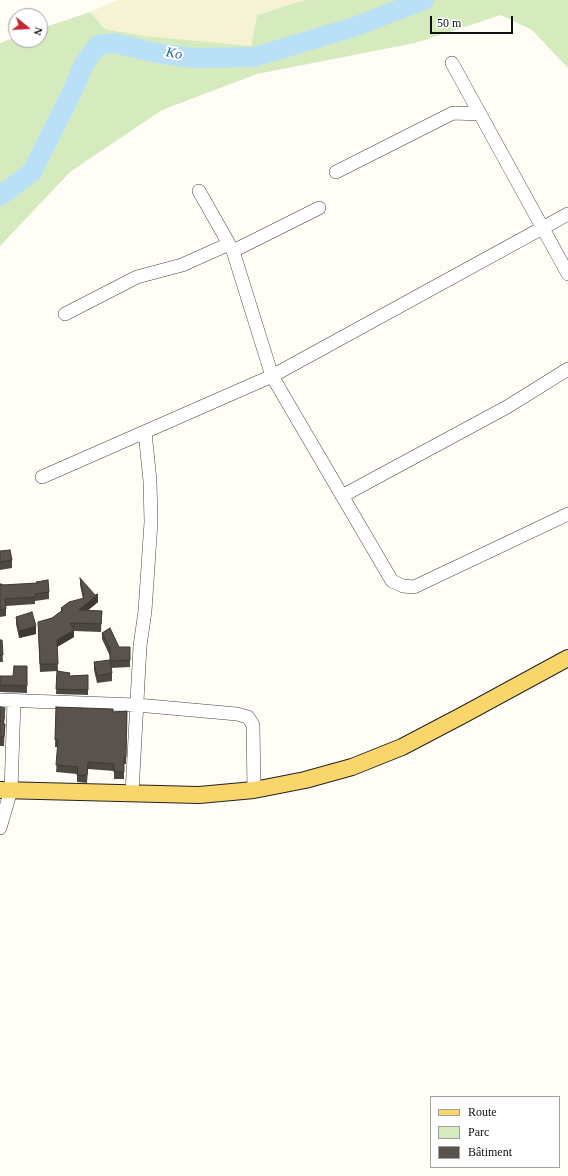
<!DOCTYPE html>
<meta charset="utf-8">
<style>
body{margin:0}
#map{position:relative;width:568px;height:1176px;overflow:hidden;background:#fffdf5;font-family:Georgia,serif}
canvas{display:block}
.legend{position:absolute;left:430px;top:1096px;width:130px;height:72px;box-sizing:border-box;background:#fff;border:1px solid #a0a0a0;margin:0;padding:5px 7px;list-style:none;font-size:12px;color:#111}
.legend li{display:flex;align-items:center;gap:8px;height:20px}
.legend b{width:20px;border:1px solid #a0a0a0}
.north{position:absolute;left:8px;top:8px;width:40px;height:40px;box-sizing:border-box;background:#fff;border:1px solid #a0a0a0;border-radius:50%;rotate:108deg;font-size:11px;font-weight:700;line-height:16px;text-align:center;color:#111}
.north::after{content:'';display:block;margin:auto;width:14px;height:18px;background:#c4262e;clip-path:polygon(50% 0,100% 100%,50% 72%,0 100%)}
.scale{position:absolute;left:430px;top:16px;width:83px;height:18px;box-sizing:border-box;border:2px solid #111;border-top:0;padding-left:5px;font-size:12px;line-height:14px;white-space:nowrap;color:#111;-webkit-text-stroke:3px #fff;paint-order:stroke}
</style>
<div id="map">
<canvas width="568" height="1176"></canvas>
<ul class="legend">
<li><b style="height:5px;background:#f9d66b"></b>Route</li>
<li><b style="height:11px;background:#d5ebbd"></b>Parc</li>
<li><b style="height:11px;background:#5a524d"></b>Bâtiment</li>
</ul>
<div class="north">N</div>
<div class="scale">50 m</div>
</div>
<script>
const c = document.querySelector('canvas').getContext('2d');
c.lineJoin = 'round';
function fillPath(path, color) { c.fillStyle = color; c.fill(path, 'evenodd'); }
const shape = rows => new Path2D(rows.map(r => 'M' + r).join(''));
function stroke(path, color, width, dash) { c.strokeStyle = color; c.lineWidth = width; c.lineCap = dash ? 'butt' : 'round'; c.setLineDash(dash || []); c.stroke(path); }
function write(font, color, halo, rows, align = 'center') {
  c.font = font + ' Georgia,serif'; c.lineWidth = 4; c.setLineDash([]); c.textBaseline = 'middle'; c.strokeStyle = halo; c.fillStyle = color; for (const [text, x, y, turn = 0] of rows) {
    c.save(); c.translate(x, y); c.rotate((+turn || 0) * Math.PI / 180); c.textAlign = isNaN(turn) ? turn : align; if (halo) c.strokeText(text, 0, 0); c.fillText(text, 0, 0); c.restore();
  }
}
const farmland = shape([
 [118,0,305,0,257,15,251,47,145,36,105,29,90,12]
]);
const green = shape([
 [305,0,568,0,568,68,532,30,501,15,415,43,257,74,162,110,70,172,0,246,0,43,16,37,16,40,40,40,40,29,90,12,105,29,145,36,251,46,257,15]
]);
const river = shape([
 [0,196,32,172,74,88,84,64,98,45,114,43,156,53,194,58,254,57,354,27,424,0]
]);
const minor = shape([
 [452,63,568,274],
 [336,172,453,113,480,114],
 [199,191,233,251,272,376,392,581,403,586,414,587,568,514],
 [233,251,319,208],
 [65,314,137,277,182,265,229,244],
 [42,477,272,376,568,214],
 [342,496,507,407,568,369],
 [0,700,137,705,237,714,248,717,253,725,254,790],
 [132,793,140,646,145,611,151,522,150,481,145,432],
 [0,828,11,790,14,701]
]);
const major = shape([
 [0,790,199,795,254,790,305,780,352,767,402,747,463,715,568,658]
]);
const wall = shape([
 [0,551,12,560,12,568,0,570],
 [80,578,98,602,88,610,102,611,101,632,74,631,74,637,57,647,58,671,70,676,88,675,88,695,56,694,57,671,40,672,38,629,61,611,61,608,83,599,80,585],
 [0,584,49,592,49,599,35,601,35,604,6,606,6,616,0,617],
 [16,617,36,634,19,638,16,624],
 [102,633,119,647,130,647,130,667,111,668,112,673,112,681,97,683,94,670,94,662,110,662,110,656,102,639],
 [0,640,2,640,3,662,0,662],
 [27,666,27,693,0,692,0,676,13,676],
 [0,707,5,716,4,724,5,724,4,746,0,746],
 [56,707,113,712,127,711,126,764,124,764,124,779,114,779,114,771,88,769,87,783,77,782,77,774,56,772,58,747,55,747]
]);
const shadedWall = shape([
 [98,594,98,602,79,618,79,610],
 [36,626,36,634,19,638,19,631],
 [74,630,74,637,57,647,57,640]
]);
const building = shape([
 [10,550,12,560,0,562,0,551,10,550],
 [80,578,95,595,98,594,79,610,102,611,101,624,70,623,74,630,57,640,58,664,40,664,38,622,52,618,63,610,61,608,69,602,84,598,80,578],
 [48,580,49,592,35,594,35,597,5,599,6,609,0,610,0,584,2,584,2,585,37,583,36,582,48,580],
 [32,612,36,626,19,631,16,617,32,612],
 [110,628,119,647,130,647,130,660,110,661,110,649,102,633,110,628],
 [0,640,2,640,3,655,0,655,0,640],
 [110,660,112,673,97,676,94,662,110,660],
 [14,666,27,666,27,686,0,685,0,676,13,676,14,666],
 [57,671,70,673,69,676,88,675,88,690,56,689,57,671],
 [0,707,5,708,3,724,5,724,4,737,0,737,0,707],
 [56,707,113,709,113,712,127,711,126,757,124,757,124,772,114,772,114,764,88,762,87,775,77,775,78,767,56,765,58,740,55,740,56,707]
]);
const waterNames = [
 ["Ko",174,54,11]
];
fillPath(farmland, '#f6f3d4');
fillPath(green, '#d5ebbd');
stroke(river, '#b9e0f7', 20);
stroke(minor, '#444', 14);
stroke(major, '#222', 18);
stroke(minor, '#fff', 13);
stroke(major, '#f9d66b', 16);
fillPath(wall, '#4d4742');
fillPath(shadedWall, '#3f3936');
fillPath(building, '#5a524d');
stroke(building, '#3f3936', 1);
write('italic 14px', '#1768a6', '#fff', waterNames);
</script>
